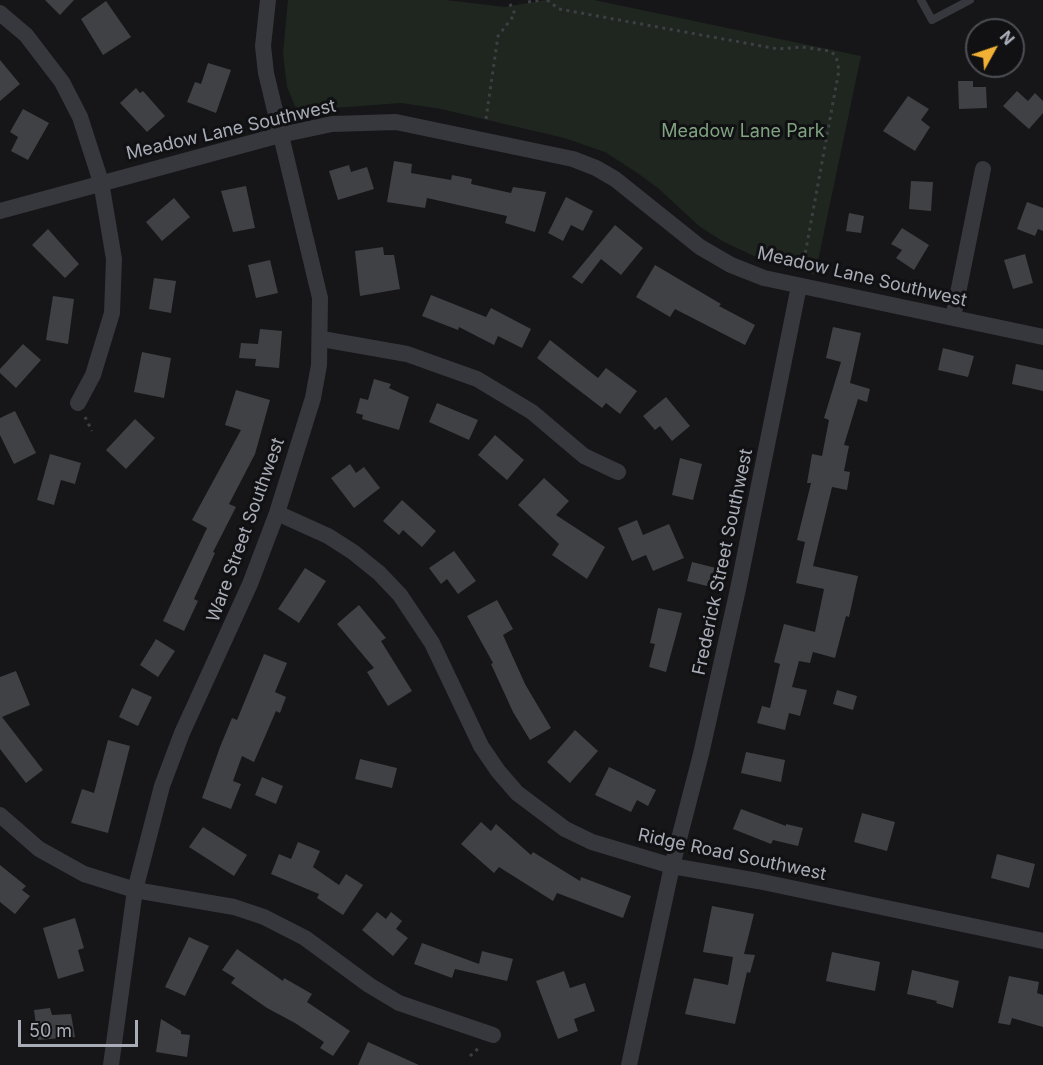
<!DOCTYPE html>
<style>
body{margin:0}
#map{position:relative;width:1043px;height:1065px;overflow:hidden;background:#161618;font-family:Inter,sans-serif}
canvas{display:block}
.north{position:absolute;left:965px;top:18px;width:60px;height:60px;box-sizing:border-box;background:#111113;border:2px solid #4d4f55;border-radius:50%;rotate:50deg;font-size:16px;font-weight:700;line-height:24px;text-align:center;color:#a8adb8}
.north::after{content:'';display:block;margin:auto;width:21px;height:27px;background:#f2b134;clip-path:polygon(50% 0,100% 100%,50% 72%,0 100%)}
.scale{position:absolute;left:18px;top:1020px;width:120px;height:27px;box-sizing:border-box;border:3px solid #a8adb8;border-top:0;padding-left:8px;font-size:18px;line-height:21px;white-space:nowrap;color:#a8adb8;-webkit-text-stroke:4px #111113;paint-order:stroke}
</style>
<div id="map">
<canvas width="1043" height="1065"></canvas>
<div class="north">N</div>
<div class="scale">50 m</div>
</div>
<script>
const c = document.querySelector('canvas').getContext('2d');
c.lineJoin = 'round';
function fillPath(path, color) { c.fillStyle = color; c.fill(path, 'evenodd'); }
const shape = rows => new Path2D(rows.map(r => 'M' + r).join(''));
function stroke(path, color, width, dash) { c.strokeStyle = color; c.lineWidth = width; c.lineCap = dash ? 'butt' : 'round'; c.setLineDash(dash || []); c.stroke(path); }
function write(font, color, halo, rows, align = 'center') {
  c.font = font + ' Inter,sans-serif'; c.lineWidth = 6; c.setLineDash([]); c.textBaseline = 'middle'; c.strokeStyle = halo; c.fillStyle = color; for (const [text, x, y, turn = 0] of rows) {
    c.save(); c.translate(x, y); c.rotate((+turn || 0) * Math.PI / 180); c.textAlign = isNaN(turn) ? turn : align; if (halo) c.strokeText(text, 0, 0); c.fillText(text, 0, 0); c.restore();
  }
}
const green = shape([
 [288,0,446,0,505,7,545,0,594,0,861,56,815,275,754,256,722,241,699,226,658,188,636,172,605,152,564,138,441,109,401,103,335,108,309,113,297,111,287,87,283,53]
]);
const building = shape([
 [45,0,74,0,60,15],
 [106,1,131,37,103,55,81,19],
 [0,60,20,84,0,101],
 [208,63,231,70,216,113,187,102,195,82,201,84],
 [958,81,973,81,973,87,986,87,987,108,959,109],
 [136,88,140,93,143,91,165,116,147,132,120,103],
 [1017,91,1028,101,1035,93,1043,101,1043,113,1029,129,1003,106],
 [908,96,929,109,921,120,930,127,915,151,883,131],
 [23,109,49,123,28,160,11,151,18,137,10,132],
 [394,161,412,164,411,173,451,180,452,175,472,179,471,184,511,193,513,187,546,192,535,232,505,223,507,216,427,198,425,208,387,202],
 [349,165,351,172,367,167,374,189,338,200,329,171],
 [911,181,933,182,931,211,909,209],
 [246,186,255,228,233,232,221,191],
 [566,197,593,211,583,231,571,225,563,241,548,233],
 [174,198,190,217,162,241,146,222],
 [1027,202,1043,208,1043,231,1038,229,1035,236,1017,229],
 [849,213,864,216,861,233,846,231],
 [615,225,643,248,621,275,601,259,582,284,572,277],
 [902,228,929,245,914,270,896,258,902,250,891,244],
 [48,229,79,264,65,278,32,245],
 [383,247,384,255,394,255,400,289,360,296,355,251],
 [1025,254,1033,283,1013,289,1004,260],
 [270,260,278,293,256,298,248,265],
 [655,265,721,304,719,306,755,325,745,345,675,309,670,317,636,297],
 [154,278,176,281,171,313,149,309],
 [431,295,486,317,491,308,531,329,522,348,498,336,494,345,459,327,458,330,422,316],
 [53,296,74,299,68,344,46,340],
 [833,327,861,333,850,383,870,389,867,402,858,399,844,445,849,446,844,471,850,472,847,490,832,487,813,566,858,576,849,617,846,616,835,658,813,652,810,663,799,661,792,687,807,690,800,716,789,713,785,730,757,723,762,706,770,708,780,664,774,662,784,624,815,632,824,589,796,583,805,542,797,540,811,483,807,483,812,454,822,456,829,420,824,418,841,362,826,358],
 [260,329,282,331,279,368,255,366,256,359,239,358,241,343,258,344],
 [550,340,598,378,606,368,637,391,620,414,606,403,602,408,537,358],
 [23,344,41,360,16,388,0,373,0,369],
 [943,348,974,356,968,377,938,370],
 [142,352,171,358,164,398,134,392],
 [1016,364,1043,370,1043,391,1012,384],
 [374,379,391,384,389,388,409,397,399,430,362,419,363,415,356,413,360,398,368,400],
 [236,390,270,400,255,454,229,504,236,507,213,552,215,553,194,599,198,601,184,631,163,621,207,528,192,520,241,430,225,425],
 [666,397,690,426,672,441,660,426,655,430,643,416],
 [437,403,478,420,469,440,429,422],
 [15,411,36,453,14,464,0,435,0,418],
 [135,419,155,438,126,469,106,450],
 [495,435,524,460,507,480,478,455],
 [50,454,81,463,75,484,61,480,54,505,37,500],
 [680,458,702,464,693,500,672,495],
 [350,464,356,473,364,467,380,488,354,508,331,478],
 [544,478,569,501,556,515,605,547,587,579,552,555,559,544,518,505],
 [402,500,436,531,422,547,403,530,399,535,383,521],
 [637,520,643,535,669,524,684,558,653,571,646,555,632,561,618,528],
 [454,551,476,581,458,594,447,579,441,584,429,568],
 [692,562,716,568,711,587,687,581],
 [305,568,326,581,299,623,278,609],
 [497,600,513,629,503,635,525,684,551,728,530,740,513,712,491,664,493,663,467,616],
 [359,605,386,638,381,641,412,691,388,706,367,672,374,668,337,624],
 [658,608,682,613,666,672,649,667,655,644,650,643],
 [156,639,175,651,158,677,140,665],
 [264,654,287,663,275,692,286,697,280,713,276,711,254,762,242,756,233,781,241,784,231,809,202,798,220,747,232,718,237,720],
 [16,671,30,705,2,717,43,770,26,783,0,749,0,677],
 [132,688,152,697,138,726,119,717],
 [837,690,857,696,853,710,833,704],
 [575,730,598,751,570,783,547,762],
 [108,740,130,746,108,833,71,823,82,789,94,793],
 [746,752,785,760,781,782,741,773],
 [360,759,397,768,392,788,355,779],
 [609,767,656,790,648,806,637,800,631,812,595,795],
 [262,777,283,786,276,804,255,795],
 [741,809,786,826,786,824,803,828,798,846,773,840,771,844,733,829],
 [862,813,895,822,887,851,854,842],
 [481,822,491,831,496,824,531,855,533,852,580,881,581,877,631,896,623,918,557,893,553,901,499,867,494,873,461,844],
 [203,827,247,855,234,876,189,847],
 [298,842,320,851,313,867,339,885,346,874,363,885,343,915,317,898,319,894,271,874,279,854,291,859],
 [997,854,1035,864,1029,888,991,878],
 [0,865,26,886,22,890,30,896,15,914,0,902],
 [712,906,754,914,744,954,755,955,750,973,747,972,735,1024,685,1014,694,978,728,985,733,957,703,952],
 [377,912,386,919,391,912,402,921,396,929,408,938,393,956,362,930],
 [75,918,84,948,78,950,84,971,58,979,43,928],
 [189,937,209,946,185,996,165,987],
 [422,943,479,964,482,951,513,959,507,981,455,969,452,978,414,964],
 [237,949,283,981,284,978,312,994,307,1002,350,1031,333,1056,320,1048,324,1042,295,1023,267,1008,231,983,235,978,222,970],
 [832,952,880,962,875,991,826,981],
 [912,970,959,981,953,1008,936,1003,937,1001,907,994],
 [564,971,570,988,585,983,595,1011,574,1019,578,1031,558,1039,536,981],
 [1009,976,1039,982,1037,993,1043,995,1043,1027,1012,1018,1010,1025,998,1023],
 [50,1008,52,1015,71,1014,75,1037,38,1040,34,1010],
 [161,1019,181,1031,181,1034,190,1035,187,1057,156,1052],
 [368,1042,419,1065,358,1065]
]);
const path = shape([
 [547,0,559,9,778,49,802,47,830,51,836,56,839,70,802,271],
 [528,2,543,0],
 [486,119,498,36,515,14,510,4],
 [85,417,92,431],
 [470,1056,480,1047]
]);
const service = shape([
 [921,0,932,20,970,0]
]);
const minor = shape([
 [0,13,26,35,62,82,80,117,101,182,114,259,112,313,93,375,78,403],
 [0,211,280,135,332,124,396,122,573,159,596,168,615,179,700,247,731,265,764,278,1043,337],
 [953,318,983,169],
 [322,339,407,354,477,379,532,412,584,456,618,472],
 [277,513,328,536,353,552,379,573,400,595,432,643,481,746,498,771,517,793,565,829,592,842,672,866,758,881,1043,941],
 [0,815,39,849,84,874,135,890,234,907,264,917,305,938,369,985,399,1003,493,1035],
 [111,1065,135,890,162,786,182,733,250,584,277,513,313,398,319,365,320,298,266,73,263,46,268,0],
 [629,1065,672,866,701,754,738,589,799,286]
]);
const streetNames = [
 ["Meadow Lane Southwest",231,130,-13],
 ["Meadow Lane Southwest",862,277,13],
 ["Ware Street Southwest",246,530,-70],
 ["Frederick Street Southwest",723,562,-78],
 ["Ridge Road Southwest",732,855,12]
];
const parkNames = [
 ["Meadow Lane Park",743,132]
];
fillPath(green, '#1e261f');
fillPath(building, '#404145');
stroke(path, '#3d3f44', 3, [3, 4.5]);
stroke(service, '#37383d', 8);
stroke(minor, '#37383d', 16);
write('18px', '#a8adb8', '#111113', streetNames);
write('18px', '#7fa381', '#111113', parkNames);
</script>
